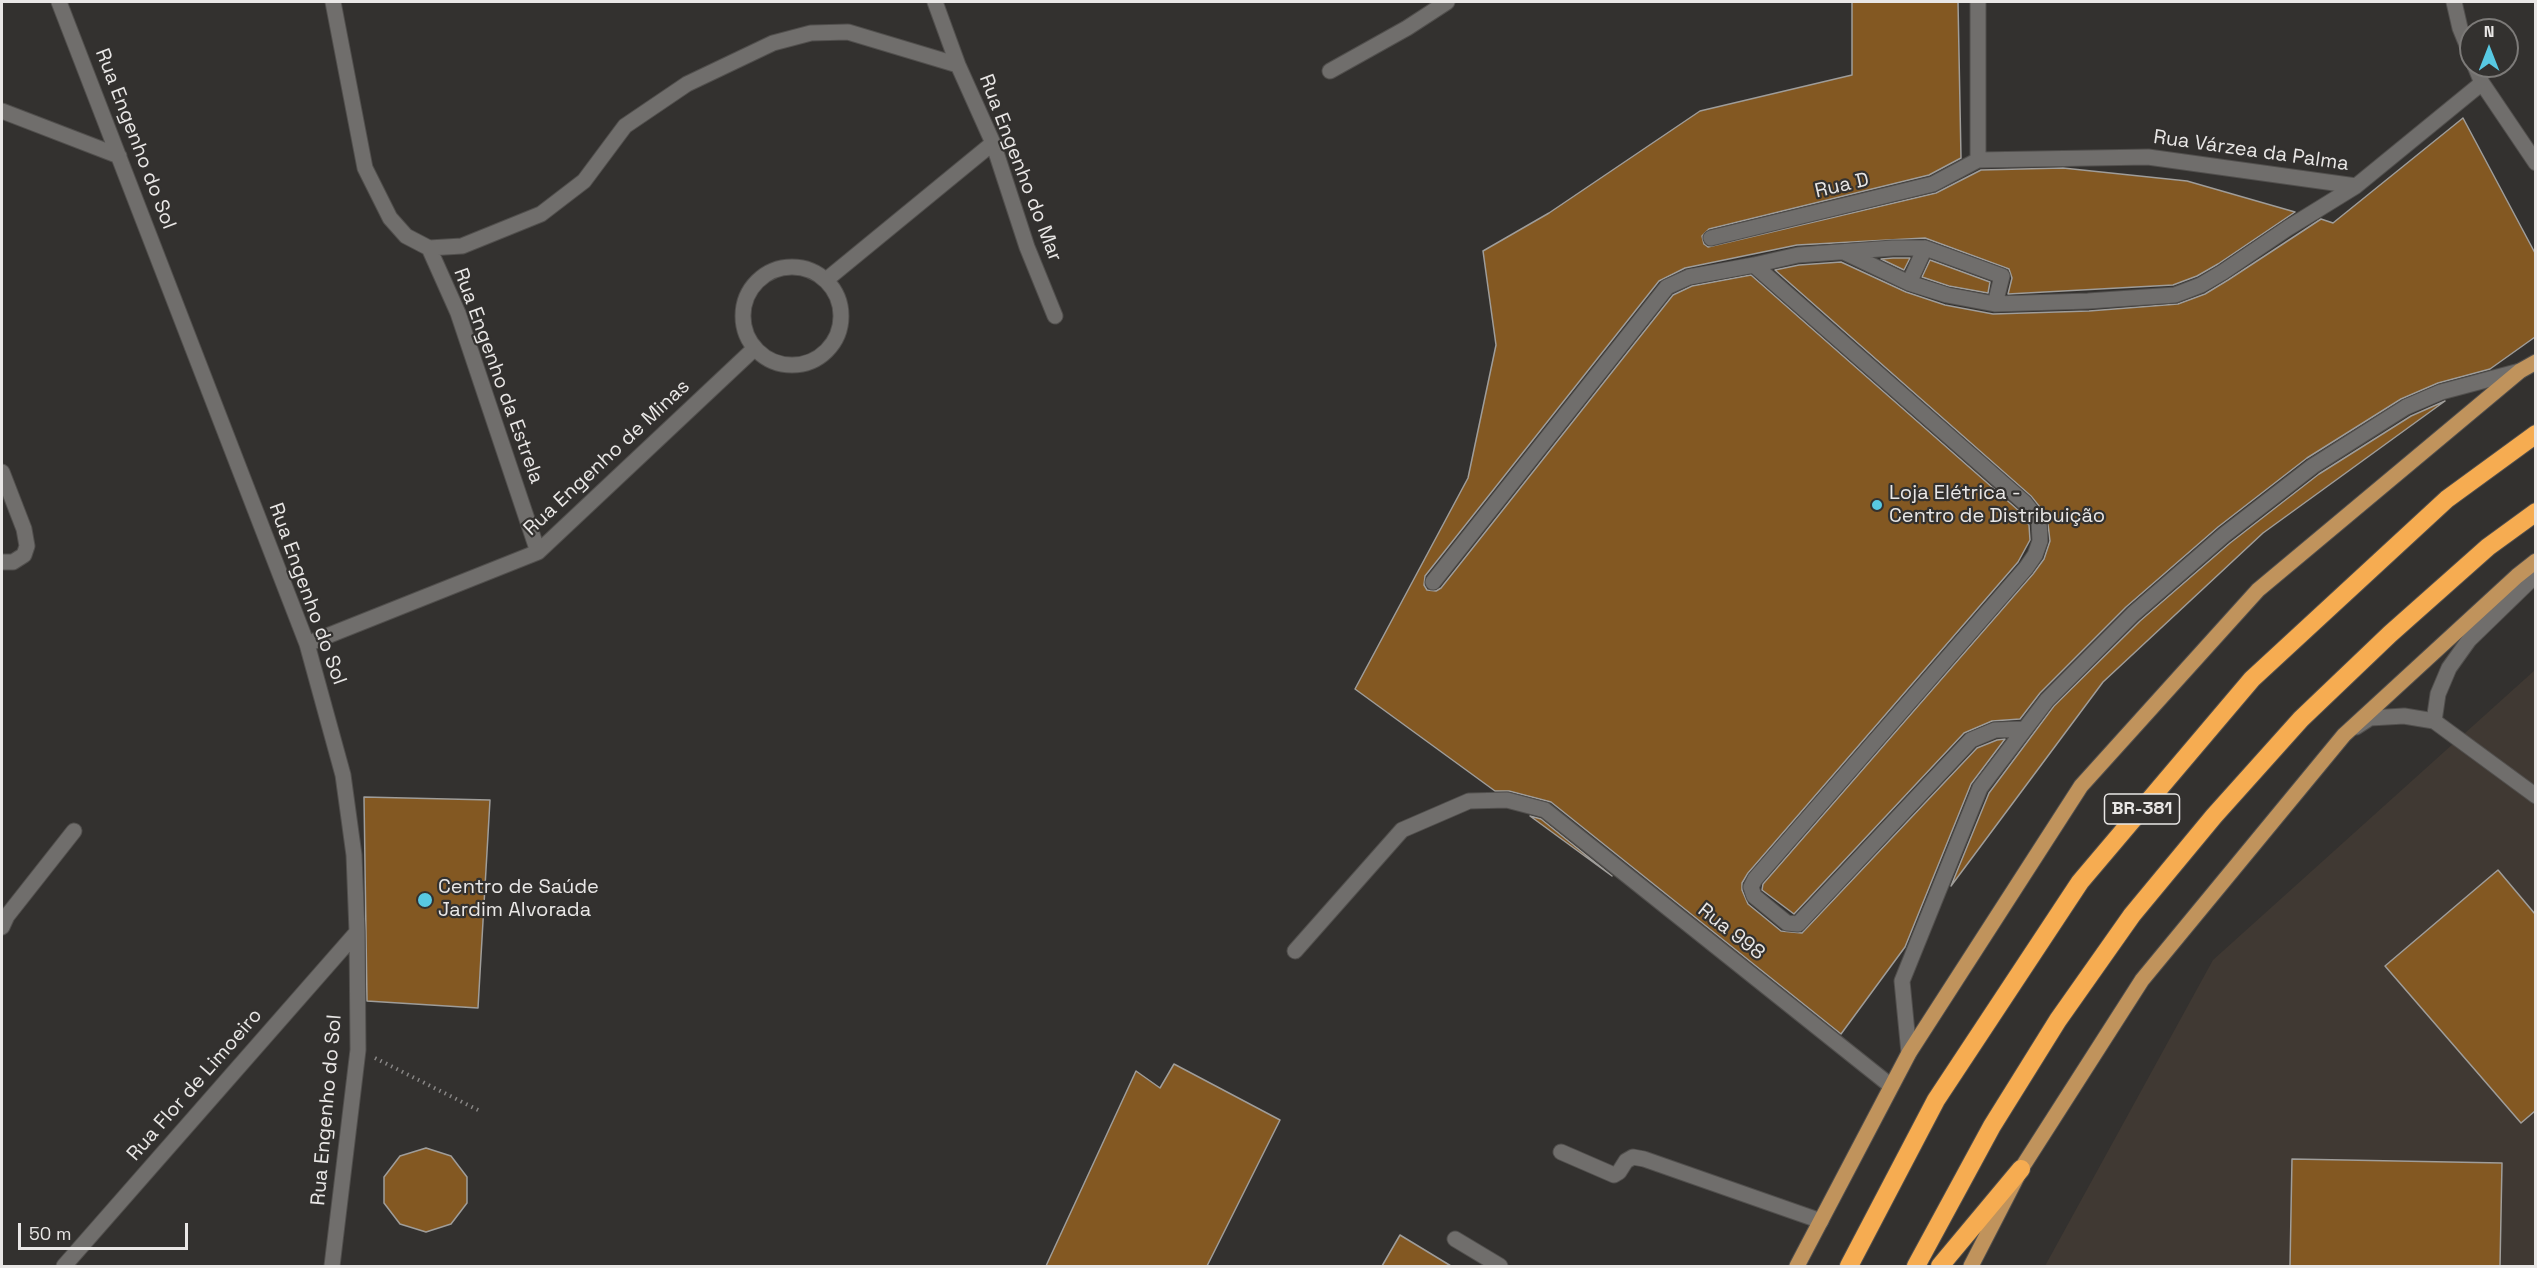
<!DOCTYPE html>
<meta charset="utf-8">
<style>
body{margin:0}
#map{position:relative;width:2537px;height:1268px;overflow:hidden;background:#33312f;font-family:"Space Grotesk",sans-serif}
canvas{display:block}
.frame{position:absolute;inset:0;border:3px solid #e9e7e6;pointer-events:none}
.north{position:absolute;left:2459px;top:18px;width:60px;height:60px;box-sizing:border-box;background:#33312f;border:2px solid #7c7a78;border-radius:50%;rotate:0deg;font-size:16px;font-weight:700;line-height:24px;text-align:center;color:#e9e7e6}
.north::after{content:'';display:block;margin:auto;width:21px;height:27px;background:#58c9e3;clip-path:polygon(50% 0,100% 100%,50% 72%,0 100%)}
.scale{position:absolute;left:18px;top:1223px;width:170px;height:27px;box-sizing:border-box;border:3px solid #e9e7e6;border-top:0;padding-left:8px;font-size:18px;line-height:21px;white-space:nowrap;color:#e9e7e6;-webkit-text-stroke:4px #33312f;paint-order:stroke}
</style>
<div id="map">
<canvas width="2537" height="1268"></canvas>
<div class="frame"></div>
<div class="north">N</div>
<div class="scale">50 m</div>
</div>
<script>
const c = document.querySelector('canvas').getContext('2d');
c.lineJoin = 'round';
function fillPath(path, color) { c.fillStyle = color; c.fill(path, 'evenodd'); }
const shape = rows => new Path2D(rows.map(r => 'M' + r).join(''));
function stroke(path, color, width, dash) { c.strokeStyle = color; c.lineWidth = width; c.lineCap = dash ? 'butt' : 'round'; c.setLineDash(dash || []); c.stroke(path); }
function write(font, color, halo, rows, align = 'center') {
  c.font = font + ' "Space Grotesk",sans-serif'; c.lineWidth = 4.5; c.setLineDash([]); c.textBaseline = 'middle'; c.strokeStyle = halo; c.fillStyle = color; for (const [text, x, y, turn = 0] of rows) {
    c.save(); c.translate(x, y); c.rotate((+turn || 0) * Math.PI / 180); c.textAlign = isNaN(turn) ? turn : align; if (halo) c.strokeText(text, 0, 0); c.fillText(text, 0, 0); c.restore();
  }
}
const built = shape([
 [2535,670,2535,1266,2045,1266,2213,960]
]);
const building = shape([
 [1852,2,1958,2,1961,158,1929,175,1709,229,1702,236,1704,244,1708,247,1936,193,1981,170,2063,168,2187,181,2295,212,2218,264,2197,276,2173,285,2008,294,2012,278,2009,269,1925,238,1797,245,1685,268,1659,281,1425,576,1424,585,1427,590,1436,591,1441,588,1673,295,1692,286,1751,275,2018,510,2029,525,2030,540,2018,562,1748,873,1742,883,1742,890,1748,904,1781,931,1802,933,1977,748,1997,740,2005,739,1971,784,1905,947,1841,1034,1551,802,1509,791,1495,791,1355,689,1468,478,1496,345,1483,251,1549,213,1700,111,1852,75,1852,2],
 [2463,118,2535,253,2535,337,2490,369,2438,383,2401,399,2307,458,2218,527,2126,607,2040,693,2020,719,1992,721,1964,733,1794,914,1762,890,1763,884,2033,574,2044,559,2050,541,2047,516,2031,496,1775,270,1799,265,1841,262,1906,292,1945,305,1993,314,2089,311,2178,304,2205,294,2228,280,2321,219,2333,223,2463,118],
 [1893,258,1910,258,1904,270,1881,259,1893,258],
 [1930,260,1990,282,1988,293,1949,286,1922,277,1930,260],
 [2445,401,2263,533,2103,682,1951,886,1989,793,2054,706,2140,621,2230,543,2319,474,2411,416,2445,401],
 [364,797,490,800,478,1008,367,1001,364,797],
 [1530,816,1541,819,1612,876,1530,816],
 [2498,870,2535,914,2535,1111,2521,1123,2385,966,2498,870],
 [1174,1064,1280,1120,1207,1266,1046,1266,1136,1071,1160,1088,1174,1064],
 [426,1148,451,1156,467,1177,467,1203,451,1224,426,1232,400,1224,384,1203,384,1177,400,1156,426,1148],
 [2292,1159,2502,1163,2500,1266,2290,1266,2292,1159],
 [1400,1235,1451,1266,1382,1266,1400,1235]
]);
const path = shape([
 [375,1058,480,1111]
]);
const minor = shape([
 [59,2,307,644,343,775,354,855,357,932,358,1050,332,1266],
 [333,2,365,168,390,218,406,236,429,248],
 [935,2,958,65,993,143,1027,247,1055,316],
 [1978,2,1978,160],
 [2454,2,2460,28,2471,55],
 [2475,66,2482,83,2536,163],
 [1330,71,1407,28,1447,2],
 [2,111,119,156],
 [1711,238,1933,184,1978,160,2148,157,2356,186],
 [429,248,462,246,541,214,584,181,625,126,687,84,773,43,811,33,848,32,958,65],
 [429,248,458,313,538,552],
 [1846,253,1909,283,1947,295,1995,304,2088,301,2175,295,2201,285,2223,272,2288,228,2356,186,2482,83],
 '743 316a49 49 0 1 1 98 0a49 49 0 1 1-98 0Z',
 [826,280,993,143],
 [1909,283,1925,248],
 [1995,304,2002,276,1925,248,1893,248,1798,255,1754,265,2025,503,2039,521,2040,541,2035,555,2026,568,1755,879,1751,887,1754,896,1787,923,1798,924,1971,740,1995,730,2024,729],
 [2,472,24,529,27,546,24,555,13,562,2,562],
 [1433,582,1667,287,1689,277,1754,265],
 [307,644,538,552,755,348],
 [2434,721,2438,694,2449,668,2469,640,2536,575],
 [2356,727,2370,718,2404,716,2434,721,2536,796],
 [2,927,7,916,74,831],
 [1295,951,1402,830,1469,801,1507,800,1545,810,1891,1086],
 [1909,1053,1902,981,1980,788,2047,700,2133,614,2224,535,2313,466,2406,407,2441,392,2520,371],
 [1561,1152,1614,1175,1619,1172,1626,1161,1633,1157,1644,1159,1821,1221],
 [1455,1239,1500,1266],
 [64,1266,357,932]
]);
const major = shape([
 [1797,1266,1909,1053,2081,786,2258,590,2520,371,2536,362],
 [1971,1266,2021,1169,2142,980,2344,735,2517,576,2536,561]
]);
const highway = shape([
 [1849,1266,1936,1100,2080,882,2252,679,2447,499,2536,434],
 [1916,1266,1992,1126,2058,1020,2132,915,2214,816,2301,719,2390,634,2488,547,2536,512],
 [1940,1266,2021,1169]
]);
const markers = [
 [1877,505,6,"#58c9e3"],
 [425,900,8,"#58c9e3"]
];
const shields = [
 [2142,809,75]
];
const shieldNames = [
 ["BR-381",2142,809]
];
const streetNames = [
 ["Rua Engenho do Sol",135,139,69],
 ["Rua Várzea da Palma",2251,151,8],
 ["Rua Engenho do Mar",1020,168,69],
 ["Rua D",1842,186,-13],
 ["Rua Engenho da Estrela",498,376,70],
 ["Rua Engenho de Minas",607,458,-43],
 ["Rua Engenho do Sol",307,594,70],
 ["Rua 998",1731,932,38],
 ["Rua Flor de Limoeiro",195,1085,-49],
 ["Rua Engenho do Sol",327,1110,-85]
];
const poiNames = [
 ["Loja Elétrica -",1889,494],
 ["Centro de Distribuição",1889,517],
 ["Centro de Saúde",438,888],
 ["Jardim Alvorada",438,911]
];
fillPath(built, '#403933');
fillPath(building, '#835822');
stroke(building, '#9f9d9a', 1.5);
stroke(minor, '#514f4d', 17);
stroke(major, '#514f4d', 17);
stroke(highway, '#514f4d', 20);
stroke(path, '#888685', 4, [1.5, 4.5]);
stroke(minor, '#706e6c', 15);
stroke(major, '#c0935c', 15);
stroke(highway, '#f6ac51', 18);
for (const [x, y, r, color] of markers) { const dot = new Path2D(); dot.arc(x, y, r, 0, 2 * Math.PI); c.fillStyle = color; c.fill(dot); stroke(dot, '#33312f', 2); }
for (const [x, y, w] of shields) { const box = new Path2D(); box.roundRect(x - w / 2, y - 15, w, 30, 4.5); c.fillStyle = '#33312f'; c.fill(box); stroke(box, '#e9e7e6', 1.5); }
write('bold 18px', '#e9e7e6', null, shieldNames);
write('20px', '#e9e7e6', '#33312f', streetNames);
write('20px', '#e9e7e6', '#33312f', poiNames, 'left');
</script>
